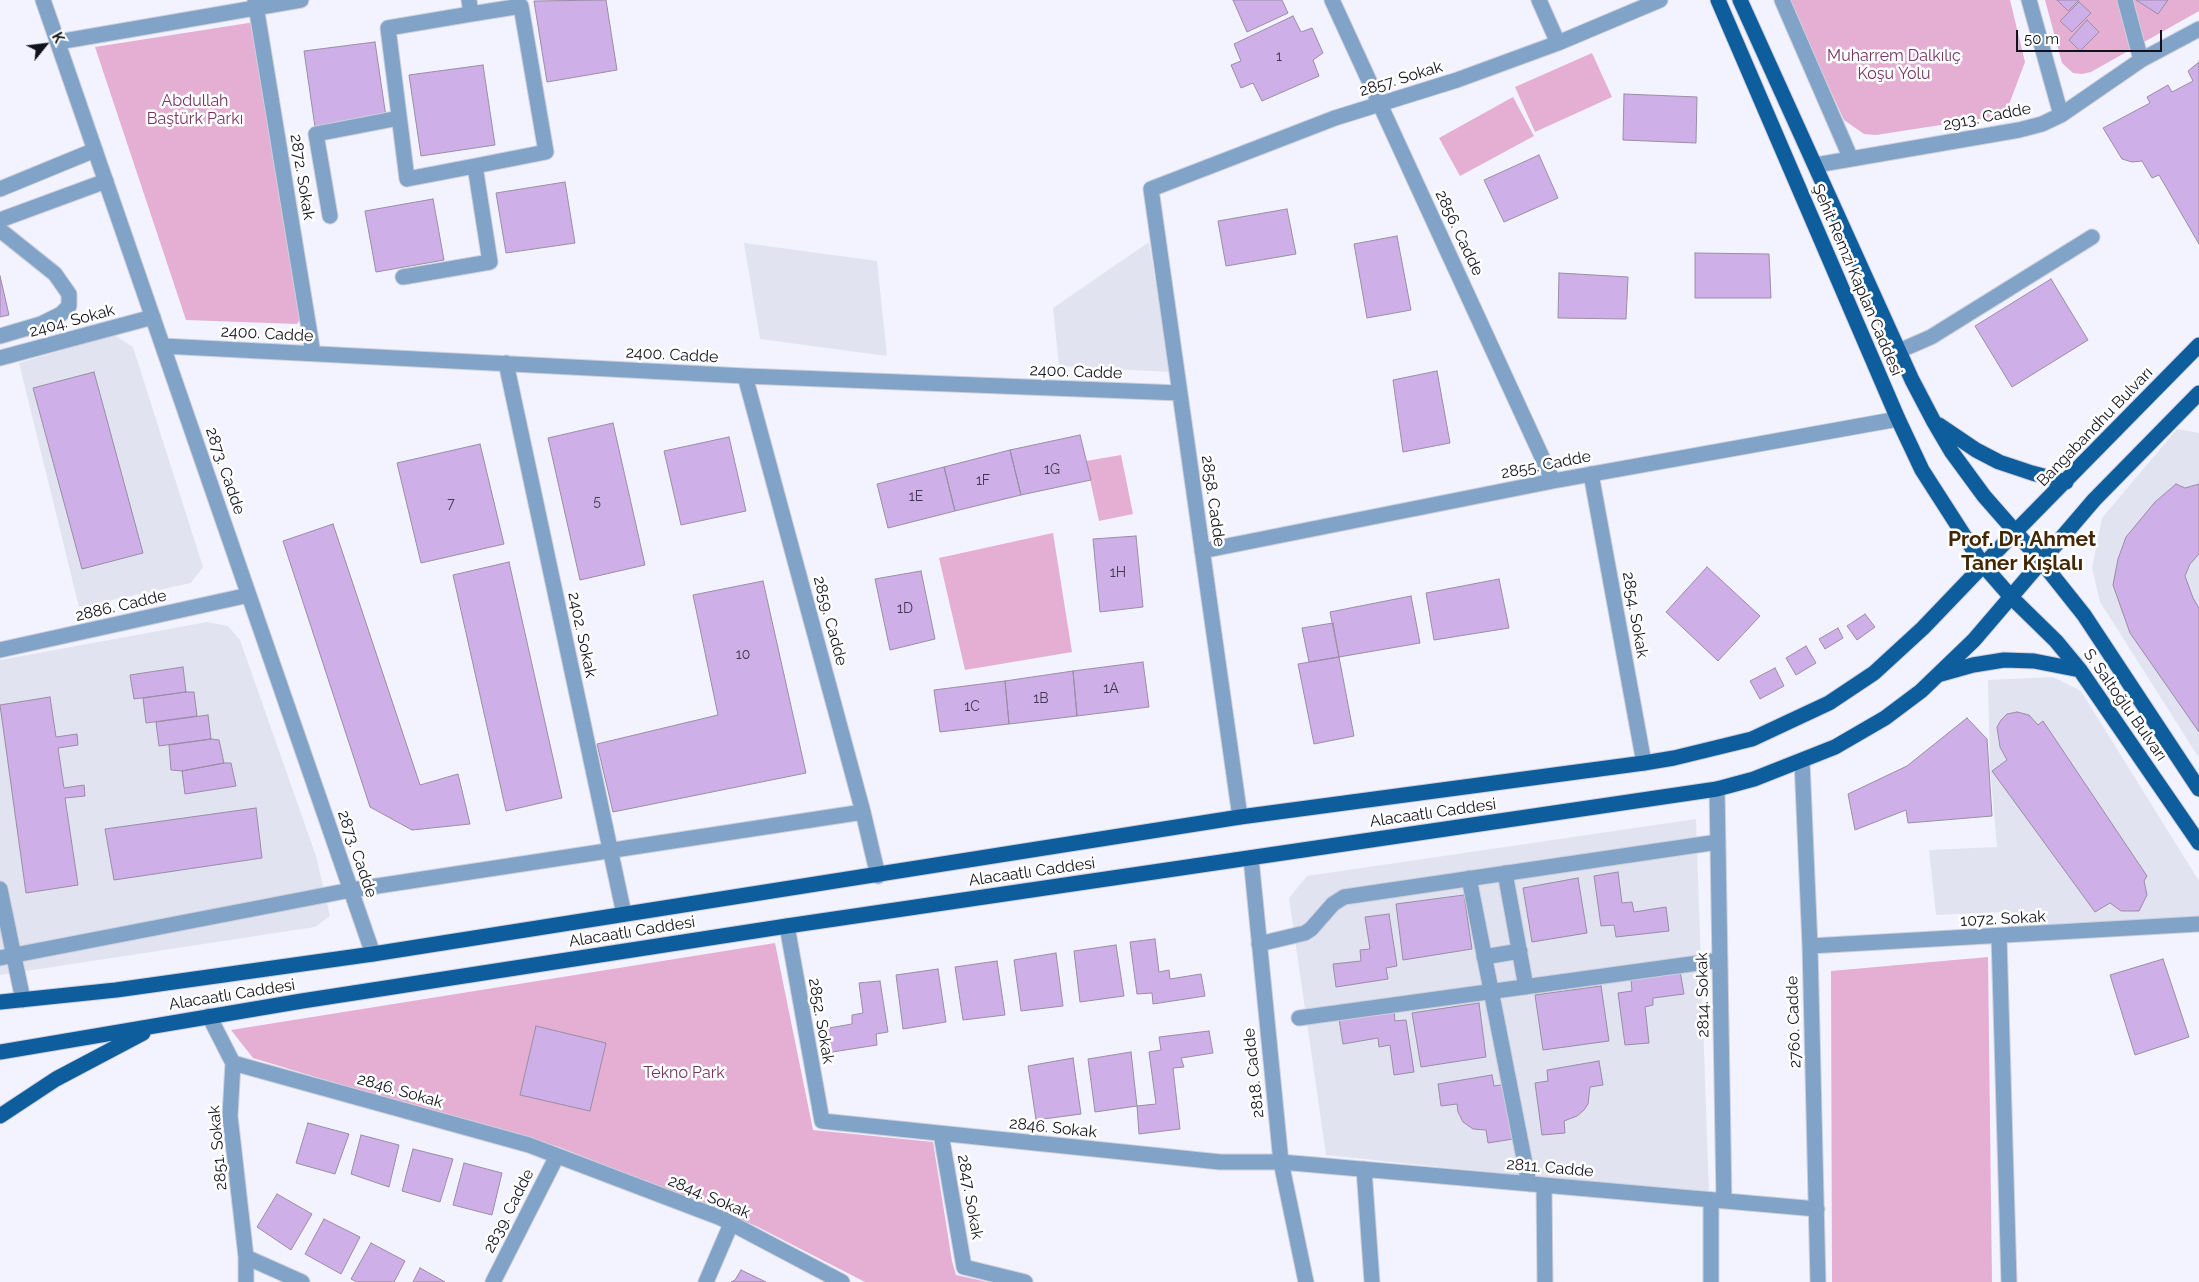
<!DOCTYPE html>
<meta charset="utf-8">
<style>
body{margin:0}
#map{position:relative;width:2199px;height:1282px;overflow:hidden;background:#f2f3ff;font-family:Raleway,sans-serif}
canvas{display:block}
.north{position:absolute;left:20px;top:20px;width:50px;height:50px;-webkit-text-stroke:4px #fff;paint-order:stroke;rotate:61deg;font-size:14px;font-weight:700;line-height:20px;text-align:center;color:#11121b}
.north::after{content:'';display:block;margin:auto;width:18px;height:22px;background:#11121b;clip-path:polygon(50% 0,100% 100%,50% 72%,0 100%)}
.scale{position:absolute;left:2016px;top:30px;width:146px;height:22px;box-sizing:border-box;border:2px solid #11121b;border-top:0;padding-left:6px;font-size:15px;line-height:18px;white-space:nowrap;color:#11121b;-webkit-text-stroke:4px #fff;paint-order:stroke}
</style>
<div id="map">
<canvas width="2199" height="1282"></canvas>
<div class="north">K</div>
<div class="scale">50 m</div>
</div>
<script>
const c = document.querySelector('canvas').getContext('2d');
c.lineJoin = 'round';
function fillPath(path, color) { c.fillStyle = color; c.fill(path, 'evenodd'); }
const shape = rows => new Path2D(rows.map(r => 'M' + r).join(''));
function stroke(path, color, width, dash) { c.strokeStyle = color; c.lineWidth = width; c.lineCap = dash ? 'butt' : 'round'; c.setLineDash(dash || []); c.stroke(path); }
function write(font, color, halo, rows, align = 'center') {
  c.font = font + ' Raleway,sans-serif'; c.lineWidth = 5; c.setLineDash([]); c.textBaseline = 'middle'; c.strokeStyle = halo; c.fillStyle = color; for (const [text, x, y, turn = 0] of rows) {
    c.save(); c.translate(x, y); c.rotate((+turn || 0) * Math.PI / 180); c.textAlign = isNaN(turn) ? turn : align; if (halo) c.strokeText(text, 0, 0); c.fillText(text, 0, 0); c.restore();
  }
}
const built = shape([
 [1149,242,1170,372,1059,366,1053,308],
 [744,243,877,261,887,356,760,339],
 [114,335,133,347,203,567,191,583,79,607,19,363],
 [2177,429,2199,433,2199,758,2100,602,2092,568,2102,518],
 [207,622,228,626,240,640,316,856,330,916,315,927,0,975,0,660],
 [2053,677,2081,691,2199,881,2199,921,2010,933,2002,912,1936,915,1929,850,1997,847,1990,768,1988,680],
 [1696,819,1709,1195,1326,1155,1289,898,1307,876]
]);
const green = shape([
 [1789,0,2010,0,2025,62,2005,115,1876,135,1864,134,1844,120],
 [2045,0,2199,0,2199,11,2091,72,2082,74,2073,73,2062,63],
 [255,22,307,309,297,324,186,320,95,47],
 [1592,53,1612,97,1535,132,1515,87],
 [1513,97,1534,136,1460,176,1439,138],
 [1121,455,1133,514,1099,521,1086,461],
 [1053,533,1072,652,965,670,939,558],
 [775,943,813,1130,933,1142,952,1261,956,1275,988,1282,865,1282,756,1226,559,1147,411,1106,253,1058,231,1030],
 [1988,957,1992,1282,1832,1282,1831,971]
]);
const building = shape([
 [606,0,617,70,547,82,534,1,606,0],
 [1233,0,1282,0,1288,13,1247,32,1233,0],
 [2057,0,2079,0,2068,11,2057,0],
 [2136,0,2168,0,2158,14,2136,0],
 [2079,2,2091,13,2072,32,2060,21,2079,2],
 [1293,16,1301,32,1312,28,1323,53,1313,60,1319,76,1262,101,1253,83,1241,88,1231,65,1241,61,1234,44,1293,16],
 [2087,20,2099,32,2080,51,2069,40,2087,20],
 [375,42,386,117,315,127,304,51,375,42],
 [2199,62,2199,244,2159,175,2152,178,2142,161,2132,162,2122,159,2103,128,2150,103,2147,97,2168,85,2172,92,2193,81,2188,71,2199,62],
 [483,65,495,145,421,156,409,75,483,65],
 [1624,94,1697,97,1696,143,1623,140,1624,94],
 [1539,155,1558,198,1504,222,1484,180,1539,155],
 [565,182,575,243,506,253,496,193,565,182],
 [433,199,444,260,376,272,365,211,433,199],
 [1287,209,1296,254,1226,266,1218,221,1287,209],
 [1397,236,1411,310,1367,318,1354,244,1397,236],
 [1695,253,1769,254,1771,298,1695,298,1695,253],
 [1559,273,1628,277,1626,319,1558,318,1559,273],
 [0,276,9,315,0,317,0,276],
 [2051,279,2088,340,2012,387,1975,326,2051,279],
 [1437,371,1450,443,1403,452,1393,380,1437,371],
 [94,372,143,553,82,569,33,388,94,372],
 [613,423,645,565,580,580,548,438,613,423],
 [1080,435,1091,480,1021,495,1010,450,1080,435],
 [729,437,746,511,681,525,664,451,729,437],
 [480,444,504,544,421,563,397,463,480,444],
 [1010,450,1021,495,955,511,944,467,1010,450],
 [944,467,955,511,888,528,877,484,944,467],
 [2176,484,2185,488,2199,484,2199,554,2190,564,2185,576,2193,598,2199,608,2199,732,2130,633,2113,585,2118,559,2126,537,2155,502,2176,484],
 [333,524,420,785,458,774,470,824,412,830,370,807,283,541,333,524],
 [1136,536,1143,607,1100,612,1093,539,1136,536],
 [509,562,562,798,506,811,453,575,509,562],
 [1707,567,1760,616,1718,661,1666,612,1707,567],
 [921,571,935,639,890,650,875,579,921,571],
 [1499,579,1509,628,1434,640,1426,593,1499,579],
 [763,581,806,773,613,812,597,744,718,715,693,595,763,581],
 [1411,596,1420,643,1339,657,1330,612,1411,596],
 [1865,614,1875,627,1857,640,1847,626,1865,614],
 [1333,623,1339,657,1309,662,1302,628,1333,623],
 [1838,628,1843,638,1825,649,1819,639,1838,628],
 [1806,646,1816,663,1796,675,1786,658,1806,646],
 [1339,657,1354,736,1314,744,1298,664,1339,657],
 [1143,662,1149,707,1077,716,1073,671,1143,662],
 [183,667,186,692,134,699,130,675,183,667],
 [1775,668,1784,686,1760,699,1750,681,1775,668],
 [1073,671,1077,716,1009,724,1005,681,1073,671],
 [1005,681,1009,724,940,732,934,690,1005,681],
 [186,692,194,692,197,716,146,723,143,698,186,692],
 [50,697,56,737,77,734,78,745,58,748,64,788,84,785,85,796,65,798,78,885,26,893,0,705,50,697],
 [2017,712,2029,715,2038,725,2043,721,2147,876,2144,881,2147,895,2139,911,2121,911,2110,903,2095,912,1992,771,2007,760,2000,747,1997,727,2001,720,2007,714,2017,712],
 [208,715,211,739,159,746,156,722,208,715],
 [1967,718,1987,739,1992,816,1908,823,1906,810,1855,830,1848,794,1907,766,1967,718],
 [211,739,219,740,224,763,182,771,171,770,169,745,211,739],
 [224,763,231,763,236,786,185,794,182,771,224,763],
 [256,808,262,858,114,880,105,829,256,808],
 [1618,872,1622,903,1632,902,1634,912,1666,907,1669,931,1616,937,1614,925,1601,926,1594,876,1618,872],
 [1578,878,1587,933,1532,942,1523,888,1578,878],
 [1464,895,1472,949,1403,960,1396,904,1464,895],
 [1389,914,1397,966,1386,968,1388,979,1336,987,1333,964,1361,961,1360,950,1370,949,1365,917,1389,914],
 [1155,939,1159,972,1169,970,1170,979,1201,974,1205,996,1153,1004,1152,993,1137,994,1130,942,1155,939],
 [1116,945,1124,996,1080,1002,1074,951,1116,945],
 [1056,953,1063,1006,1021,1011,1014,960,1056,953],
 [2163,959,2189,1037,2135,1055,2110,975,2163,959],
 [997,961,1005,1015,963,1020,955,967,997,961],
 [938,969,946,1022,903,1029,896,975,938,969],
 [1680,971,1684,994,1653,998,1653,1005,1645,1007,1649,1043,1625,1045,1618,993,1632,991,1631,979,1680,971],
 [880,981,888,1032,876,1034,877,1045,826,1053,823,1029,852,1024,852,1015,863,1013,859,983,880,981],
 [1601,986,1609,1041,1543,1050,1535,995,1601,986],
 [1479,1003,1486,1057,1421,1067,1412,1013,1479,1003],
 [1394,1011,1395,1021,1406,1020,1414,1072,1394,1075,1390,1045,1379,1047,1378,1038,1343,1044,1339,1019,1394,1011],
 [536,1026,606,1043,590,1111,520,1095,536,1026],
 [1209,1031,1213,1053,1181,1058,1184,1067,1173,1068,1180,1129,1139,1134,1137,1106,1156,1104,1149,1052,1161,1050,1159,1037,1209,1031],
 [1131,1052,1137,1106,1095,1112,1088,1059,1131,1052],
 [1073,1058,1081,1114,1036,1120,1028,1066,1073,1058],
 [1599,1061,1603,1085,1590,1087,1588,1104,1584,1110,1577,1116,1564,1121,1565,1133,1542,1135,1535,1083,1548,1081,1547,1070,1599,1061],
 [1492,1075,1494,1086,1507,1084,1513,1139,1488,1143,1486,1130,1473,1129,1463,1122,1458,1112,1457,1104,1441,1106,1438,1084,1492,1075],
 [308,1123,349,1134,335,1174,296,1163,308,1123],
 [361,1135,399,1145,389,1187,351,1174,361,1135],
 [413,1149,453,1159,440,1202,402,1191,413,1149],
 [464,1163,502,1173,492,1215,453,1205,464,1163],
 [277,1194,312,1214,291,1250,257,1227,277,1194],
 [324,1219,360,1237,341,1274,305,1254,324,1219],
 [371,1243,405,1261,394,1282,357,1282,351,1279,371,1243],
 [420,1268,445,1282,413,1282,420,1268],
 [741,1270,766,1282,731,1282,735,1280,741,1270]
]);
const minor = shape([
 [43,0,373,954],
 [255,0,313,353],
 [1332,0,1553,481],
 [1539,0,1558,43],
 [1782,0,1851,159],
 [2029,0,2061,115],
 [2125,0,2141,60],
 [471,14,388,28,407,179,475,166],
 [58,42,301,0],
 [1816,165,2019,130,2042,124,2061,115,2141,60,2199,29],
 [0,189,95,150],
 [330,216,316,134,399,118],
 [0,220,106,181],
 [0,230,55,274,69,294,69,306,61,314,41,324,0,336],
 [403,277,490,262,475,166,546,152,521,6,471,14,469,0],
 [163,346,745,376,1180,393],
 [1899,351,1931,337,2092,237],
 [0,358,153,317],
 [506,363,624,914],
 [745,376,863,812,878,876],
 [1591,474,1644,763],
 [1202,551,1553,481,1898,419],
 [0,650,249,595],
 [1802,761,1810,946,1818,1282],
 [1717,789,1724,1201],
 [1240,817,1151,189,1335,118,1457,80,1558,43,1660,0],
 [1251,858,1281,1162,1306,1282],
 [1505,873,1526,987],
 [1469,878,1529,1184],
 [0,889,23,1000],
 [787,926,822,1121,1220,1162,1281,1162,1817,1209],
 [1999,936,2009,1282],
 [1259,944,1305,933,1311,929,1333,904,1344,897,1718,842],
 [1810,946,2199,924],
 [1484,957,1520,951],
 [0,958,351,890,863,812],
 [209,1016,233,1063,230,1116,246,1257,246,1282],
 [1299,1018,1720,960],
 [233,1063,529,1145,721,1218,842,1282],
 [941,1134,964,1267,1025,1282],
 [1364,1169,1372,1282],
 [1544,1185,1545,1282],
 [246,1257,302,1282],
 [493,1282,557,1156],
 [706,1282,731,1224],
 [1711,1282,1711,1200]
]);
const major = shape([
 [1718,0,1898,419,1922,470,1983,565,2011,597,2056,641,2080,670,2199,843],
 [1740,0,1912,380,1934,422,1951,451,1984,496,2041,561,2084,615,2199,789],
 [1939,425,1976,450,1999,462,2032,473,2066,482],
 [1941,674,1973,665,2004,660,2034,661,2080,670],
 [0,1002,116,990,373,954,1240,817,1644,763,1674,758,1752,739,1829,703,1874,673,1923,628,2015,532,2199,345],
 [0,1052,302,1001,787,926,1717,789,1754,779,1835,747,1885,718,1921,691,1974,640,2094,500,2199,393],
 [0,1116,56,1079,143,1033]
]);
const numberNames = [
 ["1",1279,57],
 ["1G",1052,470],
 ["1F",983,481],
 ["1E",916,497],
 ["5",597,502],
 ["7",451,504],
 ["1H",1118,573],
 ["1D",905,609],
 ["10",743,655],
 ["1A",1111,689],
 ["1B",1041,699],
 ["1C",972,707]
];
const parkNames = [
 ["Muharrem Dalkılıç",1894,56],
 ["Koşu Yolu",1894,74],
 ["Abdullah",195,101],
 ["Baştürk Parkı",195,119],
 ["Tekno Park",684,1073]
];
const streetNames = [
 ["2857. Sokak",1401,79,-17],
 ["2913. Cadde",1987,117,-11],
 ["2872. Sokak",302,177,81],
 ["2856. Cadde",1459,233,65],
 ["Şehit Remzi Kaplan Caddesi",1857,280,67],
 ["2404. Sokak",72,321,-15],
 ["2400. Cadde",267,334,3],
 ["2400. Cadde",672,355,3],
 ["2400. Cadde",1076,372,2],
 ["Bangabandhu Bulvarı",2095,427,-46],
 ["2855. Cadde",1546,465,-11],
 ["2873. Cadde",225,471,71],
 ["2858. Cadde",1213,501,82],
 ["2886. Cadde",121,606,-13],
 ["2854. Sokak",1635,615,80],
 ["2859. Cadde",830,621,75],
 ["2402. Sokak",582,635,78],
 ["S. Saltoğlu Bulvarı",2125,705,55],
 ["Alacaatlı Caddesi",1433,813,-8],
 ["2873. Cadde",357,854,71],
 ["Alacaatlı Caddesi",1032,872,-8],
 ["1072. Sokak",2003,919,-3],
 ["Alacaatlı Caddesi",632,932,-9],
 ["Alacaatlı Caddesi",232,995,-9],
 ["2814. Sokak",1703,995,-91],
 ["2852. Sokak",821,1021,80],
 ["2760. Cadde",1794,1022,-92],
 ["2818. Cadde",1254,1073,-96],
 ["2846. Sokak",400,1091,16],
 ["2846. Sokak",1053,1128,6],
 ["2851. Sokak",218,1148,-95],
 ["2811. Cadde",1550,1168,5],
 ["2844. Sokak",709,1197,23],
 ["2847. Sokak",970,1197,80],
 ["2839. Cadde",509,1211,-63]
];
const districtNames = [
 ["Prof. Dr. Ahmet",2022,540],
 ["Taner Kışlalı",2022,564]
];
fillPath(built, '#e1e3f1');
fillPath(green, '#e4afd2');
fillPath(building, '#ceafe8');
stroke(building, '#9a8da5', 1);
stroke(minor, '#cecfdb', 17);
stroke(major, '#cecfdb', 17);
stroke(minor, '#80a3c7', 15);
stroke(major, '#0e5d9c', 15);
write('14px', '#40394e', null, numberNames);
write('16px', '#773264', '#fff', parkNames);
write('16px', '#11121b', '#fff', streetNames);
write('bold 21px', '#412705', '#fff', districtNames);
</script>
